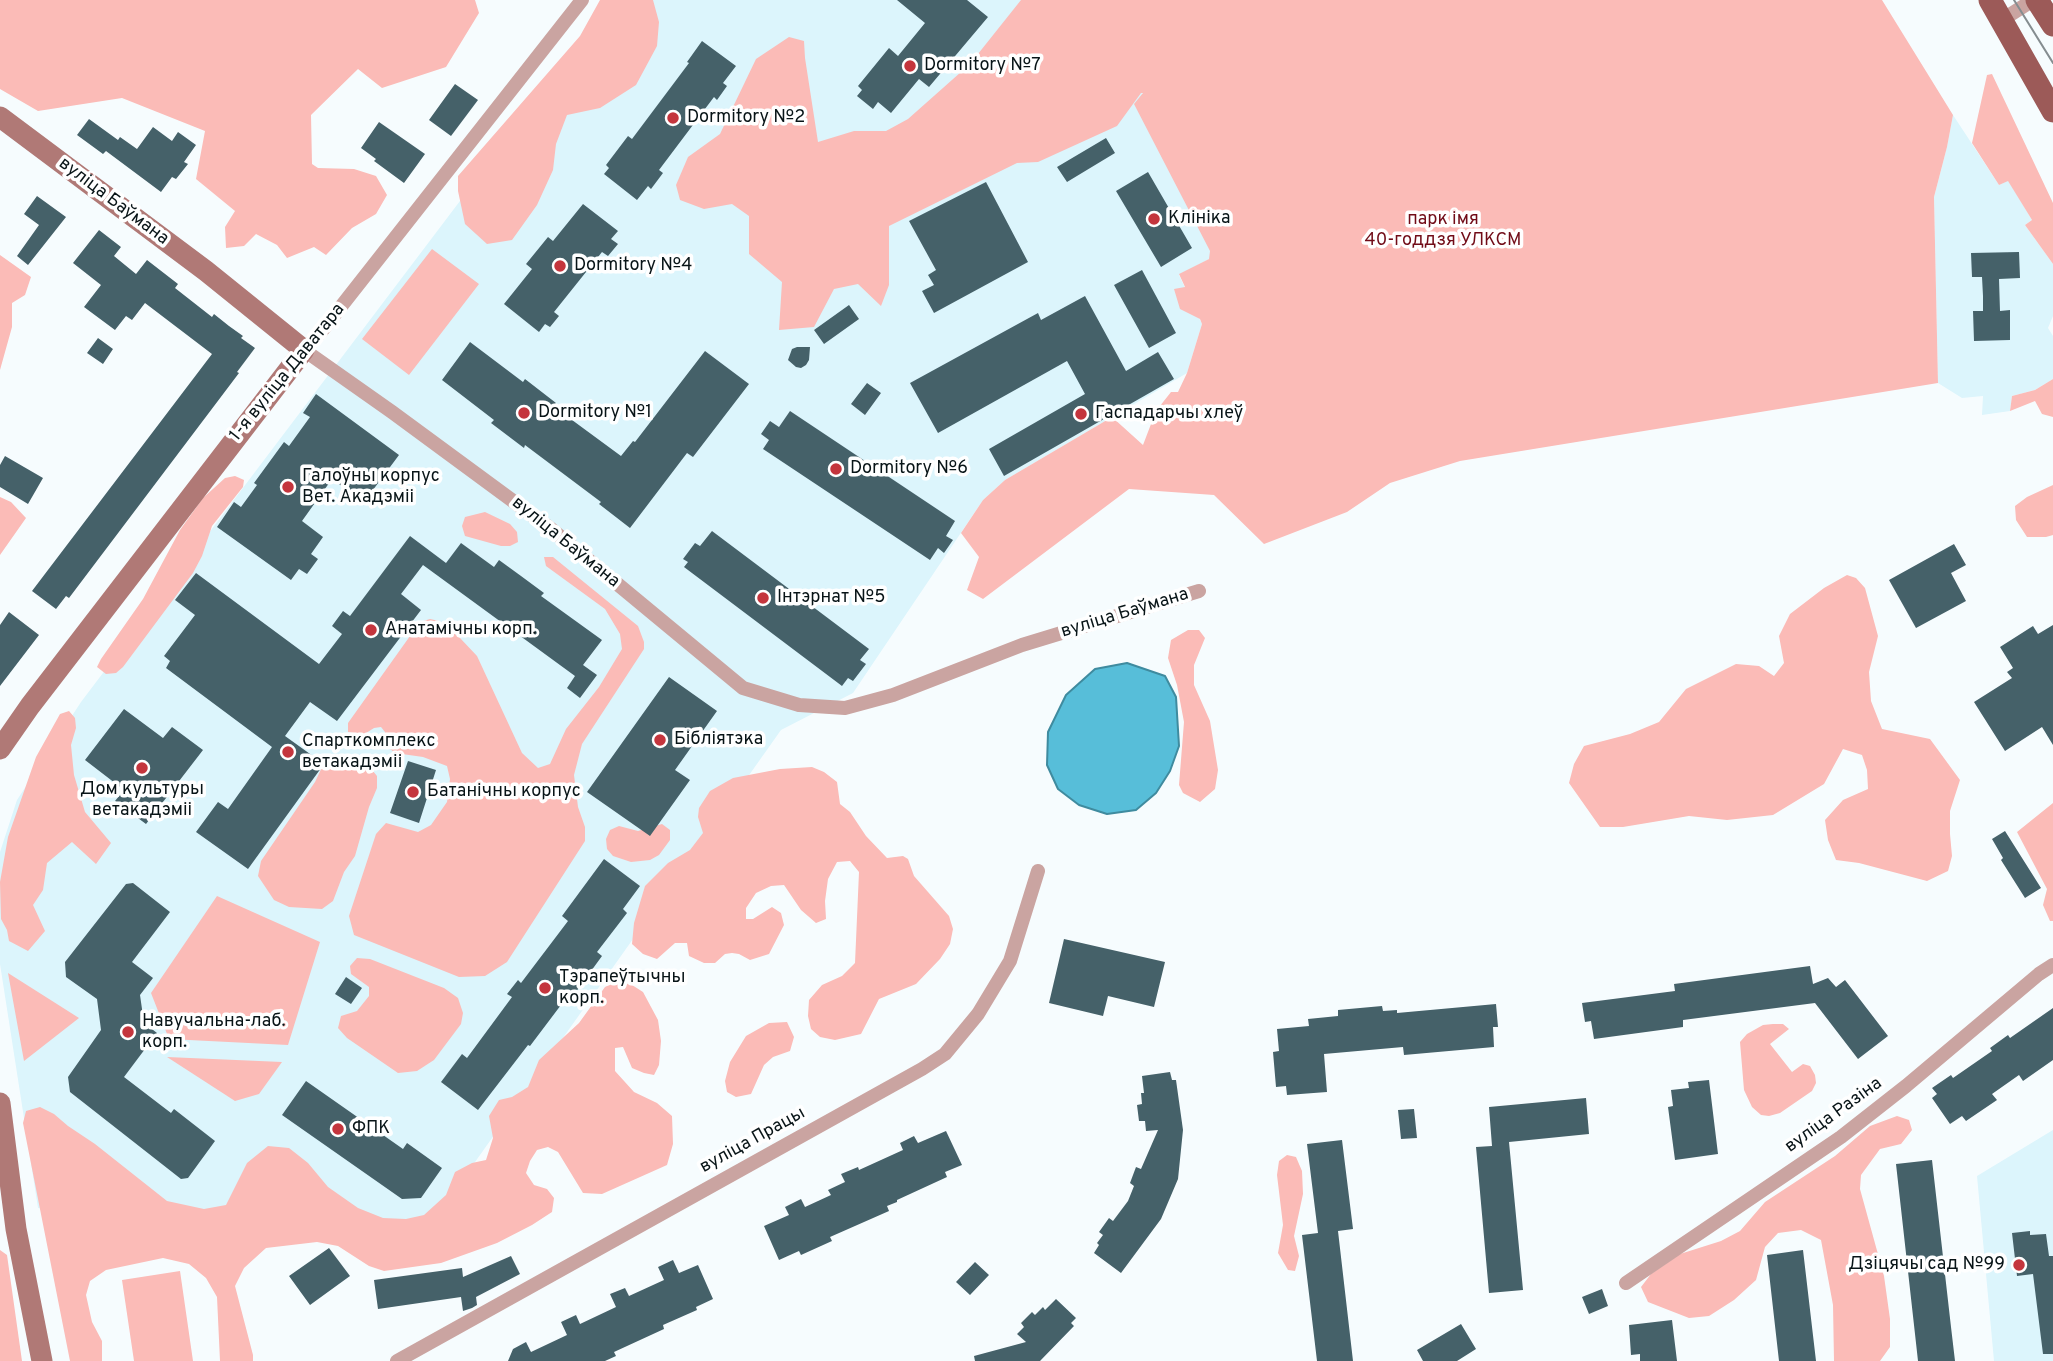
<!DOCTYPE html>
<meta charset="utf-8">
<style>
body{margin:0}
canvas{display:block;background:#f6fcfe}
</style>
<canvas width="2053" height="1361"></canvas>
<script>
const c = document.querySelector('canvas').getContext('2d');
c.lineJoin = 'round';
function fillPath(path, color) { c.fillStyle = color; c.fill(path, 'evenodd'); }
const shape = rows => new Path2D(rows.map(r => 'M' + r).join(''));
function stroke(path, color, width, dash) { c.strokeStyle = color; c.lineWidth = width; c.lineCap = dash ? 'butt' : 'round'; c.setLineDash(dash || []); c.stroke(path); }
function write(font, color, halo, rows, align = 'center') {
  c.font = font + ' Overpass,sans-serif'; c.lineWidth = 7; c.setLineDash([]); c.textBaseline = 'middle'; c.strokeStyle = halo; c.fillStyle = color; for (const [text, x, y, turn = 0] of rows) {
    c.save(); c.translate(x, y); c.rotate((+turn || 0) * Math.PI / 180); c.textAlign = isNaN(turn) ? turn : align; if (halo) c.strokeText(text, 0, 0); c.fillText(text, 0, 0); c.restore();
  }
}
const built = shape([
 [612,0,1030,0,1143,94,1213,257,1179,275,1202,324,1187,373,1005,480,983,500,853,693,781,730,429,1227,227,1240,38,1208,0,964,0,852,17,800,81,702],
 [1953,115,1999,185,2008,180,2032,220,2025,225,2053,264,2053,316,2048,328,2053,336,2053,379,2035,390,2012,396,2010,411,1982,415,1983,396,1962,398,1938,383,1934,197,1947,147],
 [2053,1130,2053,1361,1994,1361,1977,1176]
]);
const green = shape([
 [0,0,475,0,479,13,446,67,382,88,358,69,311,115,312,164,318,168,354,169,376,176,387,195,376,214,352,228,326,255,314,247,287,258,277,245,256,234,244,246,226,248,225,227,235,211,196,179,205,131,122,98,38,111,0,89],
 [600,0,653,0,659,22,657,46,636,85,600,108,567,115,556,144,553,170,537,205,512,240,487,244,465,224,458,191,458,176,580,36],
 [1021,0,1882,0,1953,115,1947,147,1934,197,1938,383,1460,461,1390,483,1347,512,1264,544,1214,495,1129,489,983,599,967,590,979,557,961,533,983,500,1005,480,1112,417,1143,445,1156,411,1171,392,1178,392,1187,373,1202,324,1200,319,1180,309,1174,289,1185,287,1179,274,1209,259,1210,251,1134,104,1143,93,1141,93,1117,126,1038,162,1017,163,889,226,889,285,881,306,858,284,834,289,814,327,779,330,782,282,749,254,749,216,732,204,704,209,680,200,676,185,688,157,720,134,756,59,789,37,804,41,805,58,818,142,854,131,886,131,908,119,970,64],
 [1992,74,2053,203,2053,264,2025,225,2032,220,2008,181,1999,185,1972,143,1987,75],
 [432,249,479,284,409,375,362,339],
 [0,255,31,277,25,295,12,303,12,327,0,370],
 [2053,379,2053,417,2042,414,2035,401,2010,411,2012,396,2035,390],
 [235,476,244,480,243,487,212,526,202,556,193,573,123,667,116,673,106,674,97,667,101,659,143,599,180,530,203,498,225,478],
 [2053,485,2053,535,2046,537,2027,537,2016,520,2015,506,2027,497],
 [0,497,11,502,26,518,0,555],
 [485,512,510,524,517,532,518,542,510,546,501,546,465,536,462,526,465,517],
 [544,557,553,557,638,626,644,642,644,649,582,744,574,775,578,807,585,827,585,841,507,962,485,976,459,977,354,935,349,916,376,834,386,823,418,832,431,825,447,802,450,779,447,766,423,757,395,753,389,748,385,732,381,727,374,728,363,735,348,732,348,723,420,622,430,619,439,621,460,638,477,656,522,753,538,768,550,764,566,729,599,687,622,649,620,634,605,609,546,566],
 [1847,575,1856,578,1865,588,1878,636,1869,672,1871,701,1882,729,1930,739,1960,780,1950,811,1950,834,1952,856,1948,871,1927,881,1859,863,1836,860,1828,840,1825,820,1843,800,1868,789,1867,770,1862,755,1843,749,1824,784,1773,815,1727,820,1689,816,1623,827,1600,827,1569,783,1574,764,1584,746,1630,734,1659,722,1686,689,1736,664,1759,666,1774,676,1784,663,1779,636,1790,614,1824,588],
 [1188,630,1199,630,1205,638,1194,665,1194,685,1210,721,1218,770,1215,789,1200,802,1183,793,1179,785,1184,722,1177,685,1168,658,1171,640],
 [69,711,75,718,76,728,71,745,74,775,85,812,111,843,96,864,72,842,47,863,43,890,33,905,45,931,28,951,9,941,7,930,1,919,0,882,8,837,36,757,60,714],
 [348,756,368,765,377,776,377,788,369,807,355,856,344,872,333,901,322,909,289,907,274,900,258,876,261,861,315,782,325,761,336,757],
 [812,767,824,772,837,782,840,804,850,812,866,836,887,858,903,856,908,859,914,876,949,916,953,929,950,944,940,959,916,984,879,999,861,1034,835,1040,820,1037,811,1029,808,1016,809,1000,822,985,842,976,855,963,859,872,850,861,837,862,828,879,825,901,826,919,816,923,801,910,784,885,771,886,756,893,746,908,746,919,753,919,772,907,781,913,784,925,769,954,750,960,739,954,732,953,725,954,715,963,704,963,689,956,687,943,675,943,657,959,643,954,632,944,634,923,645,886,668,863,690,850,703,833,698,817,699,808,710,791,733,778,780,769],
 [2053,803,2053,921,2050,921,2043,905,2047,889,2017,832],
 [662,824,670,830,670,840,659,855,650,860,631,862,613,856,607,849,606,839,610,830,619,826,638,831],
 [217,896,320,942,288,1045,169,1039,151,993],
 [357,958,370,959,444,988,458,998,463,1013,461,1024,434,1060,417,1071,398,1073,347,1038,338,1028,341,1016,357,1011,369,996,369,987,351,974,350,966],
 [8,973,79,1018,24,1061],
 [617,981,632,985,643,992,658,1020,661,1041,659,1065,654,1075,644,1073,632,1068,623,1047,615,1048,615,1071,634,1092,657,1103,672,1116,673,1144,667,1165,602,1194,583,1193,558,1152,548,1147,537,1150,530,1161,526,1173,534,1185,547,1189,554,1198,552,1212,532,1225,497,1243,441,1263,384,1271,369,1266,338,1246,317,1242,266,1248,244,1268,235,1286,253,1355,253,1361,220,1361,217,1297,206,1278,189,1264,163,1258,106,1270,90,1281,86,1295,92,1322,102,1341,102,1361,70,1361,23,1123,26,1111,40,1107,54,1114,68,1126,95,1144,167,1201,204,1209,226,1205,247,1163,268,1146,289,1148,308,1163,328,1187,358,1208,383,1218,406,1219,424,1215,446,1195,455,1172,472,1163,486,1160,493,1138,489,1116,499,1100,512,1097,528,1087,539,1060,579,1023,605,987],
 [787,1022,794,1037,790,1051,773,1057,764,1065,751,1094,736,1097,727,1092,725,1081,730,1062,746,1036,769,1023],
 [1773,1024,1783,1024,1789,1029,1770,1044,1792,1072,1803,1064,1810,1066,1815,1075,1816,1083,1812,1091,1780,1113,1769,1116,1761,1115,1752,1107,1744,1090,1740,1042,1747,1034,1763,1025],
 [167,1057,282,1062,259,1094,235,1101],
 [1897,1116,1909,1120,1912,1130,1901,1144,1880,1149,1861,1175,1860,1189,1884,1276,1890,1319,1890,1347,1880,1361,1834,1361,1833,1305,1821,1240,1801,1230,1778,1233,1765,1247,1756,1280,1734,1300,1709,1316,1689,1318,1648,1302,1641,1287,1651,1274,1680,1254,1721,1241,1740,1231,1765,1202,1835,1156,1870,1126],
 [1287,1155,1296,1157,1302,1171,1303,1194,1294,1236,1299,1256,1295,1271,1288,1270,1278,1253,1283,1225,1277,1175,1279,1161],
 [0,1250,7,1255,22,1361,0,1361],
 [180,1271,193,1361,134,1361,122,1280]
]);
const water = shape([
 [1127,663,1165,676,1176,697,1179,746,1170,771,1156,793,1136,810,1107,814,1079,805,1058,789,1047,765,1048,732,1066,695,1095,669,1127,663]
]);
const building = shape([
 [897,0,967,0,988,17,929,87,919,79,891,113,878,102,873,109,857,96,862,90,858,86,889,48,898,56,925,23],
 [702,41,736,66,723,83,727,86,717,100,714,97,659,170,663,173,651,189,648,186,637,200,604,174,609,168,606,165,628,136,632,139,689,63,687,62],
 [455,84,478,100,451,136,429,120],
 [89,119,118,140,120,137,137,149,153,127,172,141,178,132,196,145,184,162,188,164,176,179,172,177,161,192,106,151,103,154,77,135],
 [379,122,425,154,404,183,374,161,376,159,361,148],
 [1106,138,1115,153,1067,182,1057,167],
 [1148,172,1192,248,1161,267,1116,191],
 [986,182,1028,262,934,313,922,291,934,285,928,275,936,270,909,221],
 [37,196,66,217,28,265,17,256,39,225,24,214],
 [583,204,618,231,611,239,618,244,608,256,602,252,554,312,559,316,550,327,545,324,539,332,504,304,532,269,526,264,548,237,553,241],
 [99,230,121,247,114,256,136,274,147,260,178,284,175,288,212,317,214,314,229,326,243,336,241,338,255,348,237,372,239,373,69,598,66,596,56,609,32,591,212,354,145,303,132,320,126,316,115,330,84,307,101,285,73,263],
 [2019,252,2020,278,1999,279,2000,311,2010,310,2010,340,1974,341,1973,311,1983,311,1983,296,1982,277,1972,277,1971,253],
 [1142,270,1176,333,1149,348,1114,285],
 [1085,296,1126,371,1158,352,1174,379,1004,476,989,449,1085,394,1067,361,938,433,910,383,1038,313,1041,320],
 [849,305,859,319,824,344,814,330],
 [98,338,113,349,103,364,87,353],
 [470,342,523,382,525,379,556,403,553,406,621,456,633,441,635,442,705,351,749,384,693,457,687,453,630,528,599,504,601,502,525,445,524,448,491,423,494,420,442,380],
 [797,347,810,347,809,360,806,365,801,368,796,367,788,360,792,349],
 [867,383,881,393,865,415,851,404],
 [316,394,399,455,364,502,332,479,302,521,323,537,311,554,318,559,307,574,299,569,291,580,217,527,234,502,241,507,257,485,254,483,284,442,289,446,310,417,303,413],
 [790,411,955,521,946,536,953,540,944,553,938,548,930,560,763,449,769,440,761,434,770,421,779,427],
 [5,456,43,478,28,504,0,487,0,465],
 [712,531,869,649,860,660,866,664,853,681,848,678,842,686,684,567,688,562,683,559,695,543,700,546],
 [410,536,446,563,461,543,494,567,499,560,521,576,544,593,541,596,602,640,583,665,597,675,580,698,567,688,575,676,423,565,401,594,421,610,337,721,310,702,285,736,324,764,248,869,196,832,218,802,228,809,272,747,166,668,170,661,164,656,195,615,175,600,196,573,319,664,342,634,332,626,343,611,350,616],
 [1954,544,1966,565,1951,573,1966,601,1916,628,1889,580],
 [9,612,39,635,0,686,0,625],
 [2053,625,2053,745,2042,727,2005,751,1974,702,2012,678,2007,672,2013,668,2000,647,2033,626,2038,634],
 [669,677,717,711,675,770,690,780,650,836,587,792],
 [124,709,163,738,172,727,203,750,146,824,115,801,124,790,85,760],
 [408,761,436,770,419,823,390,813],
 [2005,831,2041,888,2025,898,2001,860,2003,858,1992,839],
 [604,859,640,886,623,909,627,913,597,952,602,956,570,1000,567,997,530,1046,528,1045,478,1110,441,1082,462,1054,467,1058,512,997,507,994,518,980,521,983,568,921,562,916],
 [133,883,170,912,132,962,153,978,140,995,144,1023,157,1033,124,1077,171,1113,174,1109,215,1141,188,1178,181,1179,70,1092,68,1077,101,1030,97,999,66,977,65,962,126,884],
 [1064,939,1165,962,1154,1007,1108,996,1103,1016,1049,1003],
 [1810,966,1813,984,1828,978,1836,987,1845,980,1888,1036,1858,1059,1815,1003,1683,1020,1683,1027,1594,1039,1591,1021,1585,1022,1582,1003,1675,991,1674,984],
 [346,977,362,988,351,1004,335,994],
 [1496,1004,1498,1027,1493,1027,1494,1047,1404,1055,1403,1047,1324,1054,1327,1092,1287,1095,1286,1086,1276,1087,1273,1052,1279,1051,1277,1029,1309,1026,1308,1019,1338,1016,1338,1010,1382,1006,1383,1011,1397,1010,1397,1013],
 [2053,1008,2053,1060,2023,1081,2019,1075,1992,1094,1997,1100,1966,1121,1962,1116,1950,1124,1932,1098,1937,1094,1932,1088,1951,1075,1953,1078,1992,1051,1990,1048,2008,1035,2010,1038],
 [1170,1072,1172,1080,1176,1080,1183,1130,1178,1179,1161,1219,1121,1273,1094,1253,1099,1245,1097,1243,1103,1235,1099,1232,1109,1218,1113,1221,1128,1201,1134,1186,1130,1183,1136,1167,1141,1169,1158,1130,1146,1131,1145,1121,1139,1121,1137,1105,1142,1104,1141,1093,1144,1093,1142,1076],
 [1709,1080,1718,1154,1675,1160,1668,1107,1673,1106,1671,1090,1689,1088,1688,1082],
 [306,1081,403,1149,407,1143,442,1168,421,1198,402,1199,282,1115],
 [1586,1098,1589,1134,1509,1142,1523,1290,1489,1293,1476,1147,1492,1146,1489,1107],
 [1414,1109,1417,1138,1401,1139,1398,1110],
 [946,1131,962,1165,945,1172,947,1177,897,1200,897,1202,887,1206,889,1211,830,1237,832,1241,801,1255,799,1251,779,1260,764,1226,789,1215,785,1207,801,1199,805,1207,831,1195,828,1190,845,1182,841,1174,858,1167,859,1170,903,1150,900,1143,914,1136,918,1143],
 [1342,1140,1353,1229,1338,1231,1353,1361,1317,1361,1302,1235,1318,1233,1307,1144],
 [1932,1160,1951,1327,1955,1361,1918,1361,1915,1334,1896,1164],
 [2030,1231,2030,1235,2046,1234,2049,1256,2053,1256,2053,1354,2043,1354,2033,1274,2017,1276,2012,1233],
 [329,1248,350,1276,310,1305,289,1276],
 [1803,1250,1816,1361,1779,1361,1767,1255],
 [511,1256,520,1274,476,1297,477,1305,472,1308,463,1311,461,1297,378,1309,374,1280,462,1268,463,1277],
 [673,1260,679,1273,698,1265,713,1299,696,1307,697,1310,663,1325,664,1329,614,1352,616,1356,605,1361,508,1361,513,1349,526,1342,531,1352,567,1335,561,1322,576,1315,580,1324,616,1307,610,1294,625,1288,629,1296,664,1280,658,1267],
 [975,1262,989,1275,970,1295,956,1282],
 [1602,1289,1608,1306,1589,1314,1582,1297],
 [1056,1299,1076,1318,1071,1323,1074,1326,1040,1361,975,1361,974,1356,1026,1342,1017,1334,1024,1327,1021,1323,1032,1312,1035,1315,1043,1307,1045,1310],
 [1672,1320,1677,1361,1640,1361,1640,1354,1631,1355,1629,1325],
 [1461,1324,1476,1349,1457,1361,1423,1361,1417,1350]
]);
const street = shape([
 [582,0,321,332,304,350,392,412,551,529,743,688,799,705,845,708,893,695,1022,645,1199,591],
 [2002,20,2033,0],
 [1626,1283,1841,1137,1906,1086,2039,974,2053,965],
 [397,1361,922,1069,945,1054,978,1014,1010,961,1038,871]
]);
const secondary = shape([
 [0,117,206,271,304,350,30,706,0,749],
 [0,1103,16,1229,42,1361]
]);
const primary = shape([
 [1990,0,2053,111],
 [2037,0,2053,25]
]);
const tram = shape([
 [2014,0,2053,63]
]);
const markers = [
 [910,66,7,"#c4353d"],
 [673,118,7,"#c4353d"],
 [1154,219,7,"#c4353d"],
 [560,266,7,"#c4353d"],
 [524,413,7,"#c4353d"],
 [1081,414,7,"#c4353d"],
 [836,469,7,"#c4353d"],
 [288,487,7,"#c4353d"],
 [763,598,7,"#c4353d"],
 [371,630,7,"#c4353d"],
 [660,740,7,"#c4353d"],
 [288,752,7,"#c4353d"],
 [142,768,7,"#c4353d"],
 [413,792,7,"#c4353d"],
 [545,988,7,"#c4353d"],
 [128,1032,7,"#c4353d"],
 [338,1129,7,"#c4353d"],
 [2019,1265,7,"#c4353d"]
];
const poiNames = [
 ["Dormitory №7",924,66],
 ["Dormitory №2",687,118],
 ["Клініка",1168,219],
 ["Dormitory №4",574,266],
 ["Dormitory №1",538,413],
 ["Гаспадарчы хлеў",1095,414],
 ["Dormitory №6",850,469],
 ["Галоўны корпус",302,477],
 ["Вет. Акадэміі",302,498],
 ["Інтэрнат №5",777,598],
 ["Анатамічны корп.",385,630],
 ["Бібліятэка",674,740],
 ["Спарткомплекс",302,742],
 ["ветакадэміі",302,763],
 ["Дом культуры",142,790,"center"],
 ["ветакадэміі",142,811,"center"],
 ["Батанічны корпус",427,792],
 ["Тэрапеўтычны",559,978],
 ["корп.",559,999],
 ["Навучальна-лаб.",142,1022],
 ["корп.",142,1043],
 ["ФПК",352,1129],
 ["Дзіцячы сад №99",2005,1265,"right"]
];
const streetNames = [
 ["вуліца Баўмана",113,202,37],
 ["1-я вуліца Даватара",288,373,-51],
 ["вуліца Баўмана",565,543,39],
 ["вуліца Баўмана",1125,614,-17],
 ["вуліца Разіна",1834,1116,-36],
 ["вуліца Працы",753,1141,-29]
];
const parkNames = [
 ["парк імя",1443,220],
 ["40-годдзя УЛКСМ",1443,241]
];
fillPath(built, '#dcf5fc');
fillPath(green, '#fbbbb7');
fillPath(water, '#57bed9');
stroke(water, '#3f8b9f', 2);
fillPath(building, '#456169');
stroke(street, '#caa4a1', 14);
stroke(secondary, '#b07976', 21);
stroke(primary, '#9c5a58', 23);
stroke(tram, '#858d90', 2);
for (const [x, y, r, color] of markers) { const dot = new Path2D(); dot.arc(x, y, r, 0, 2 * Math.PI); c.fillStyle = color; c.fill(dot); stroke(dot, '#fff', 2.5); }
write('18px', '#081417', '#fff', poiNames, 'left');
write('18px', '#081417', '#fff', streetNames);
write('18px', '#710c18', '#fff', parkNames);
</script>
